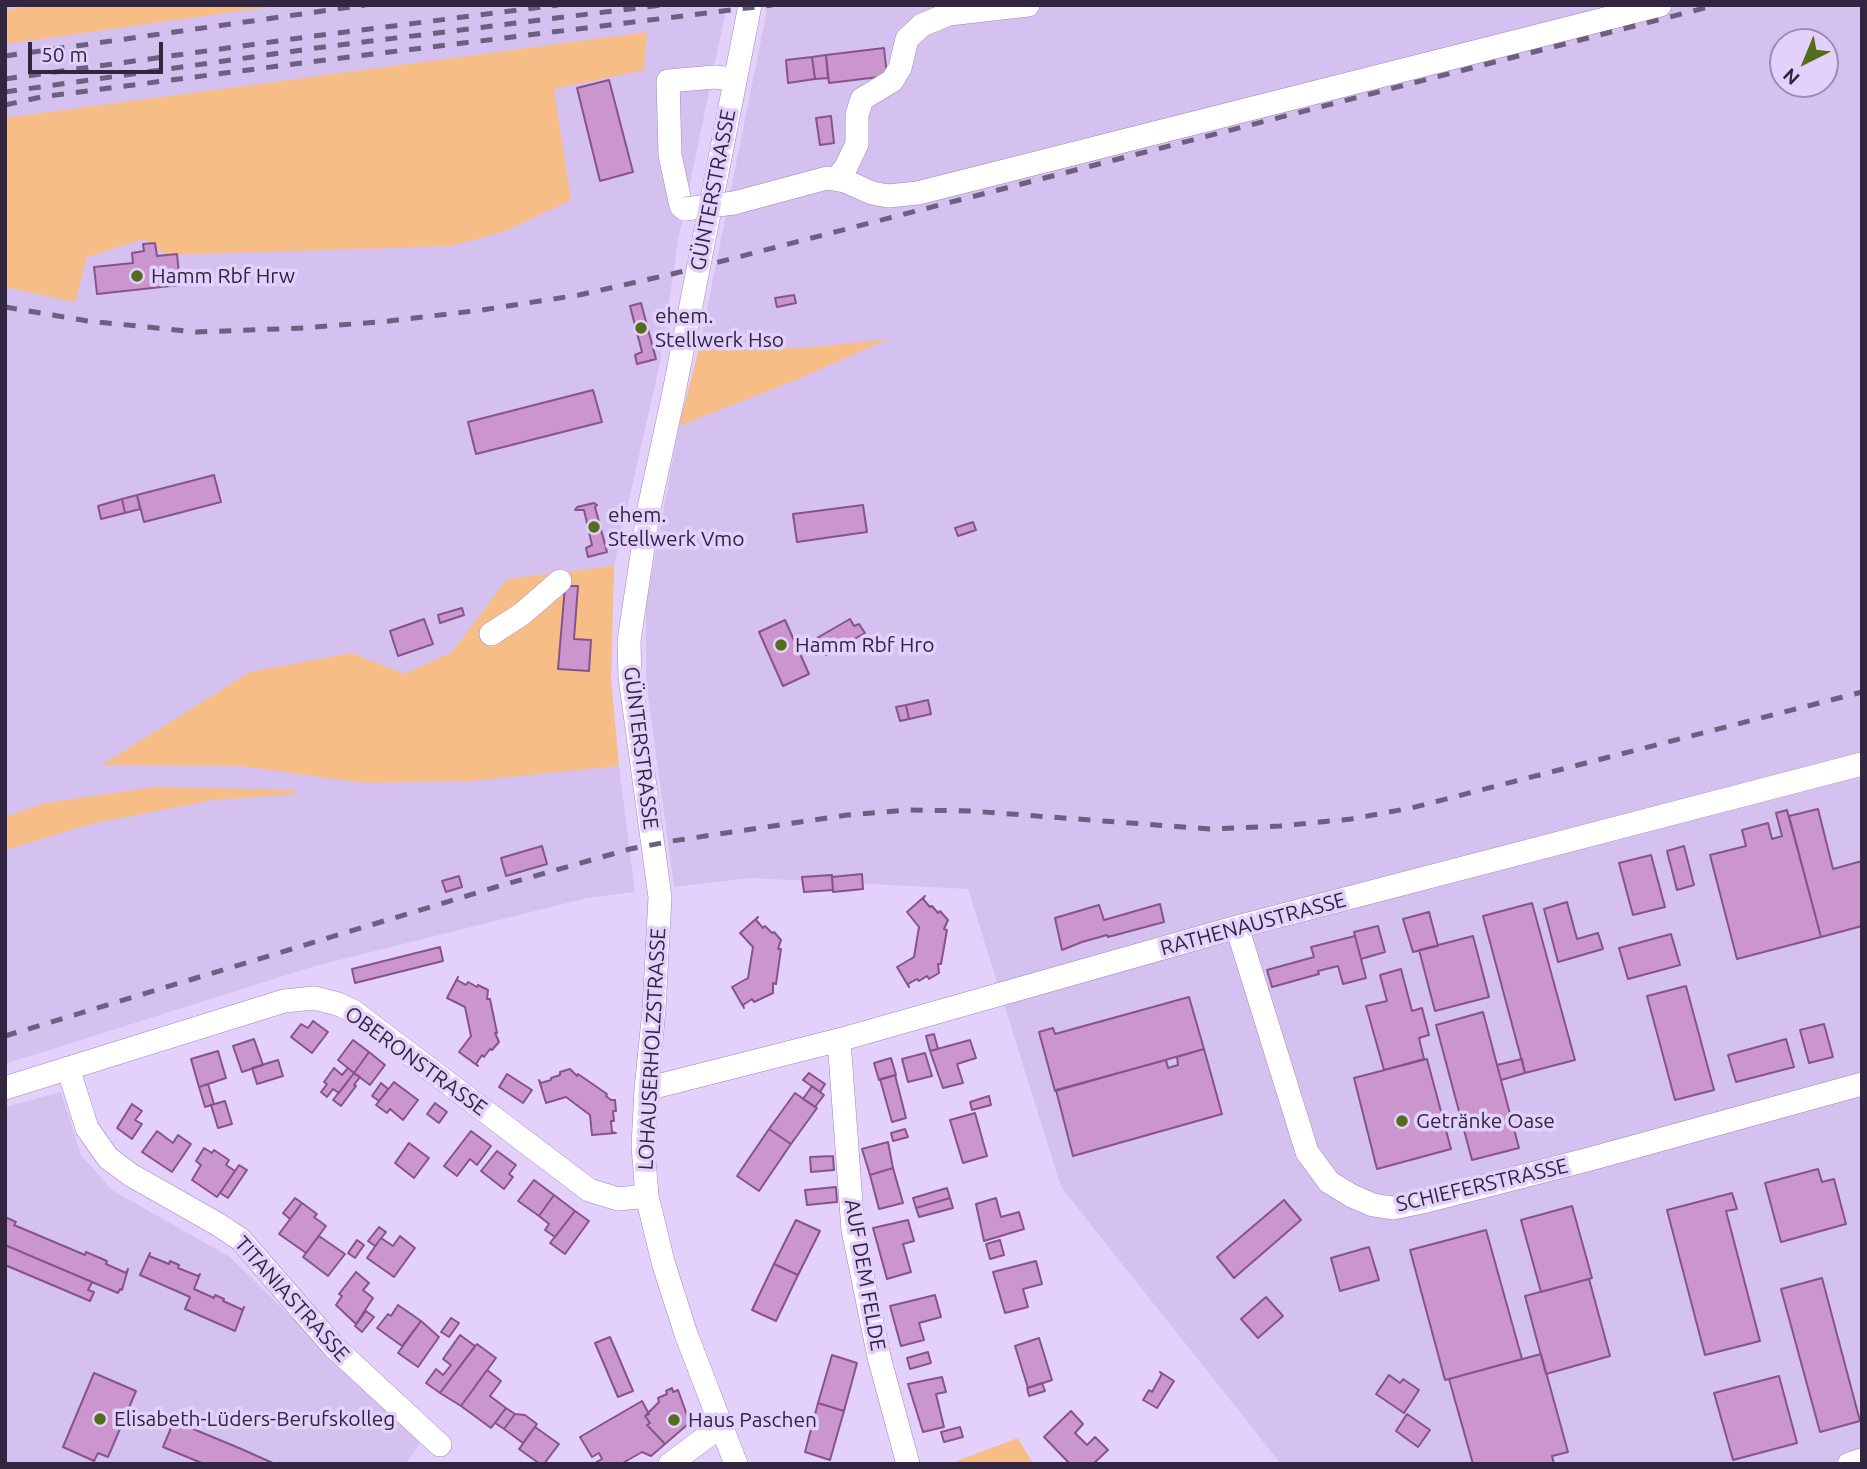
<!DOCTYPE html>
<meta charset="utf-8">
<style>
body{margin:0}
#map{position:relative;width:1867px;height:1469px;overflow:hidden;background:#e3d1fb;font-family:Ubuntu,sans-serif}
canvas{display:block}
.frame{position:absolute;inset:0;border:7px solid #312540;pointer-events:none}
.north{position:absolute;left:1769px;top:28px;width:70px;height:70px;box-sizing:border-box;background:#e3d1fb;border:2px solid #9c8cb0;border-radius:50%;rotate:223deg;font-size:19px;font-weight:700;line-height:28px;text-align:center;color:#312540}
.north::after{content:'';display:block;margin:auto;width:24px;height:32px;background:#546c1d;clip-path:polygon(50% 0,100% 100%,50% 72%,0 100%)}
.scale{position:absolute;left:28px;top:42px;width:135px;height:32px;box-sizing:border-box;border:4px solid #312540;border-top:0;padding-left:9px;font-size:21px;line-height:24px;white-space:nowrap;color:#312540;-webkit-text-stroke:5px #e3d1fb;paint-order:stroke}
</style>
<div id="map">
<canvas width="1867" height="1469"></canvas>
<div class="frame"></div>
<div class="north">N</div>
<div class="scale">50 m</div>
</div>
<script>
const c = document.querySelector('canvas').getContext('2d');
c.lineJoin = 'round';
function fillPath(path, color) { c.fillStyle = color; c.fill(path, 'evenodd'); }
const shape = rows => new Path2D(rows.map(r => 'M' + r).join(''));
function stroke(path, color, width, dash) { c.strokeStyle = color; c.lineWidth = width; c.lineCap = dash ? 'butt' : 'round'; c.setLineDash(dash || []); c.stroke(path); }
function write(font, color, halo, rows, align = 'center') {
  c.font = font + ' Ubuntu,sans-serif'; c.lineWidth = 7; c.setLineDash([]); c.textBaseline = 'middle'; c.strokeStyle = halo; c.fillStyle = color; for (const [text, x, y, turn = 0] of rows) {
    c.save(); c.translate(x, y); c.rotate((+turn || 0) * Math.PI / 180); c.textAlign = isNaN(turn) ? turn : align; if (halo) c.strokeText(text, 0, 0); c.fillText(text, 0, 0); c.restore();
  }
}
const built = shape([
 [5,5,727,5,678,241,660,363,614,566,611,680,619,766,635,892,587,898,315,966,5,1064],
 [768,5,1862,5,1862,1454,1828,1464,1281,1464,1061,1187,968,889,751,878,674,887,646,681,646,605,679,426,699,349],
 [1783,42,1825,42,1825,84,1783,84],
 [61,1092,81,1155,112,1190,230,1257,420,1443,406,1464,5,1464,5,1107]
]);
const green = shape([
 [29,5,283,5,5,44,5,11],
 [647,32,644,70,554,89,571,200,503,232,451,246,167,255,144,239,87,257,75,302,5,287,5,118],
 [889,339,791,382,679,426,699,349,804,348],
 [614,566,611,680,619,766,470,781,364,783,240,766,102,765,250,672,351,653,405,674,452,652,507,579],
 [154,787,294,790,296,794,213,800,91,824,5,850,5,817,45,803],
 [1018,1438,1033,1464,958,1464,957,1461]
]);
const building = shape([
 [884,48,887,76,829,83,826,55,884,48],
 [826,55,828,78,815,79,812,57,826,55],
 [812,57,815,79,788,83,786,60,812,57],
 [609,80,633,172,600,181,577,88,609,80],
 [831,116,834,143,820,145,816,118,831,116],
 [155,243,157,256,177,254,180,285,97,294,94,267,133,263,132,253,144,251,143,244,155,243],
 [794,295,796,303,777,307,775,298,794,295],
 [641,303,656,359,637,364,635,355,642,352,630,306,641,303],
 [593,390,602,422,476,454,468,422,593,390],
 [214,475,221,502,144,522,137,495,214,475],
 [137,495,140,509,125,513,122,499,137,495],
 [122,499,125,513,101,519,98,506,122,499],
 [594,503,597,505,595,507,607,552,588,557,586,548,592,545,584,510,575,510,577,507,594,503],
 [863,505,867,532,797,542,793,514,863,505],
 [973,522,976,530,958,536,955,528,973,522],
 [565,586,578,586,574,639,591,640,589,671,558,669,565,586],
 [462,608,464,615,440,623,438,615,462,608],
 [424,619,433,644,398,656,390,631,424,619],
 [850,619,854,626,859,624,865,633,826,655,817,638,850,619],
 [785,620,809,674,783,686,759,632,785,620],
 [928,700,931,714,909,719,906,705,928,700],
 [906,705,909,719,900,721,896,707,906,705],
 [1818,809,1833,869,1862,861,1862,926,1821,937,1789,816,1818,809],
 [1787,810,1821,937,1737,959,1710,855,1746,846,1742,830,1768,823,1772,839,1782,836,1776,813,1787,810],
 [542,846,547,864,506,876,501,858,542,846],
 [1684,846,1694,885,1677,890,1667,851,1684,846],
 [1651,855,1665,907,1633,915,1619,863,1651,855],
 [862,874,863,889,833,892,832,877,862,874],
 [832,875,833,890,804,892,802,877,832,875],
 [459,876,462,887,446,892,442,881,459,876],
 [925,896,923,899,930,907,932,906,938,913,940,911,948,920,944,929,947,930,941,964,938,964,939,973,929,979,927,976,919,981,917,979,908,984,909,987,897,967,914,957,919,927,907,912,925,896],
 [1567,902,1577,939,1598,933,1603,949,1558,962,1544,909,1567,902],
 [1532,903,1575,1060,1525,1073,1483,916,1532,903],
 [1160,904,1164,922,1108,937,1107,935,1082,942,1062,950,1055,918,1099,905,1104,920,1160,904],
 [1429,912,1438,946,1413,952,1403,919,1429,912],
 [758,917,756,920,763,928,765,926,772,933,774,932,781,940,778,949,781,949,776,984,773,983,773,993,754,1002,752,999,743,1005,744,1008,732,987,748,978,753,947,740,933,758,917],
 [1378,926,1385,952,1361,959,1354,932,1378,926],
 [1671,934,1680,965,1628,979,1619,948,1671,934],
 [1355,936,1366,978,1343,984,1338,966,1318,971,1319,974,1272,987,1267,970,1314,957,1311,947,1355,936],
 [1473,936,1489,997,1435,1011,1419,950,1473,936],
 [440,947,443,961,355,983,352,969,440,947],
 [1401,969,1412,1011,1422,1008,1429,1035,1419,1038,1424,1059,1384,1070,1366,1006,1387,1001,1380,975,1401,969],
 [458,977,457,980,466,985,468,982,477,987,478,985,488,990,487,999,490,999,497,1033,495,1033,499,1042,492,1050,490,1049,484,1057,482,1055,476,1064,478,1066,459,1052,471,1036,465,1007,447,998,458,977],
 [1686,986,1714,1090,1675,1100,1647,996,1686,986],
 [1189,997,1204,1049,1055,1091,1039,1032,1053,1028,1055,1034,1189,997],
 [1483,1012,1519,1148,1472,1160,1436,1025,1483,1012],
 [313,1021,328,1032,312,1053,291,1037,301,1024,308,1028,313,1021],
 [1824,1024,1833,1057,1809,1063,1800,1030,1824,1024],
 [934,1034,938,1049,930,1051,926,1036,934,1034],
 [254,1039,263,1065,242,1072,233,1046,254,1039],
 [1786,1039,1794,1067,1736,1082,1728,1055,1786,1039],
 [353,1040,369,1052,354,1073,338,1060,353,1040],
 [970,1040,976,1058,957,1064,963,1083,943,1088,930,1051,970,1040],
 [1204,1049,1222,1114,1073,1156,1056,1090,1166,1060,1168,1068,1178,1065,1177,1057,1204,1049],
 [218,1051,226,1078,199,1087,191,1059,218,1051],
 [369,1052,385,1065,370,1085,354,1073,369,1052],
 [925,1053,932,1076,908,1082,902,1059,925,1053],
 [891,1058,896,1075,879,1080,874,1063,891,1058],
 [1427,1059,1451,1149,1377,1169,1354,1078,1427,1059],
 [1522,1059,1525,1073,1501,1080,1497,1065,1522,1059],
 [278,1060,283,1076,257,1084,252,1068,278,1060],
 [334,1068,342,1075,348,1068,354,1073,339,1093,333,1089,327,1097,321,1092,327,1084,324,1082,334,1068],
 [570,1069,577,1076,578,1074,607,1094,606,1096,611,1100,615,1100,616,1111,613,1111,614,1121,611,1121,612,1132,616,1133,592,1135,590,1115,566,1097,546,1103,539,1080,541,1083,551,1080,551,1078,560,1075,560,1072,570,1069],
 [354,1073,360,1077,354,1085,356,1086,341,1106,333,1100,354,1073],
 [809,1073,825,1084,820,1092,803,1080,809,1073],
 [507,1074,532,1090,523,1103,499,1087,507,1074],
 [895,1075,906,1118,892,1122,880,1079,895,1075],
 [394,1082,418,1100,403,1120,390,1109,387,1113,376,1105,394,1082],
 [381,1083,388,1089,379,1101,372,1096,381,1083],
 [208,1084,214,1104,205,1107,199,1087,208,1084],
 [812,1086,824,1095,815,1107,803,1099,812,1086],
 [795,1093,817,1108,791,1144,769,1129,795,1093],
 [989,1096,991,1105,972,1110,970,1102,989,1096],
 [225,1101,232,1124,218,1128,211,1105,225,1101],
 [435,1103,447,1112,439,1123,427,1114,435,1103],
 [132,1104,142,1111,135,1120,142,1124,132,1139,117,1128,132,1104],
 [975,1113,987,1156,963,1163,950,1120,975,1113],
 [769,1129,791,1144,759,1191,737,1176,769,1129],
 [905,1129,908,1137,893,1141,891,1133,905,1129],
 [157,1131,173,1143,178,1135,191,1144,172,1172,142,1152,157,1131],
 [471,1131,491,1146,477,1165,470,1159,457,1176,444,1166,471,1131],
 [888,1142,893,1168,870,1175,862,1149,888,1142],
 [409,1143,429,1158,414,1178,395,1163,409,1143],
 [204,1148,212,1153,214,1150,229,1160,226,1165,235,1171,217,1197,192,1180,201,1165,196,1161,204,1148],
 [497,1151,516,1165,509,1174,513,1177,504,1189,481,1171,497,1151],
 [833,1156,834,1170,811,1172,810,1157,833,1156],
 [239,1165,247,1170,228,1198,220,1193,239,1165],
 [893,1168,903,1203,879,1209,870,1175,893,1168],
 [1818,1169,1822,1182,1834,1179,1846,1224,1781,1242,1765,1183,1818,1169],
 [534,1180,554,1195,539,1216,518,1201,534,1180],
 [836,1187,837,1202,807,1205,805,1190,836,1187],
 [947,1188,950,1198,916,1208,913,1198,947,1188],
 [1732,1193,1737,1209,1726,1211,1760,1341,1705,1355,1667,1210,1732,1193],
 [554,1195,575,1211,555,1237,545,1230,549,1224,539,1216,554,1195],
 [295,1198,302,1203,290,1219,283,1213,295,1198],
 [950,1198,953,1208,919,1217,916,1208,950,1198],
 [996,1198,1001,1217,1019,1212,1024,1229,984,1241,976,1204,996,1198],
 [1284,1200,1301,1220,1234,1278,1217,1257,1284,1200],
 [302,1203,317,1214,314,1217,326,1226,306,1253,279,1234,302,1203],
 [1572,1206,1592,1278,1541,1292,1521,1220,1572,1206],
 [575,1211,589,1221,565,1254,550,1243,575,1211],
 [5,1217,16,1222,14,1225,85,1255,86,1252,107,1261,106,1264,126,1273,128,1269,122,1290,120,1289,118,1293,5,1245,5,1217],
 [796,1220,820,1231,798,1275,774,1264,796,1220],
 [908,1220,914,1241,903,1244,911,1272,887,1279,873,1228,908,1220],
 [379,1227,386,1232,375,1246,368,1241,379,1227],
 [1486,1230,1522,1359,1445,1380,1410,1250,1486,1230],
 [319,1236,345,1254,328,1276,303,1257,319,1236],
 [400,1236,415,1248,394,1277,367,1258,381,1238,393,1246,400,1236],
 [357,1240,364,1245,355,1258,348,1253,357,1240],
 [1000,1240,1004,1255,990,1259,986,1244,1000,1240],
 [5,1245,92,1282,88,1290,94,1292,90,1301,5,1265,5,1245],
 [1369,1247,1379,1280,1340,1291,1331,1258,1369,1247],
 [150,1253,149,1256,169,1264,170,1261,179,1265,178,1268,198,1276,200,1274,194,1289,214,1298,215,1295,224,1299,223,1301,243,1310,244,1307,235,1331,185,1309,190,1297,140,1275,150,1253],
 [1036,1261,1042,1284,1023,1289,1028,1307,1005,1313,993,1272,1036,1261],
 [774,1264,798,1275,776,1321,752,1310,774,1264],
 [356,1272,369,1283,363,1290,373,1298,356,1324,336,1305,342,1296,339,1294,356,1272],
 [1822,1278,1860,1421,1820,1432,1781,1289,1822,1278],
 [1589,1279,1610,1356,1546,1374,1525,1296,1589,1279],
 [935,1295,941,1317,919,1323,924,1340,901,1346,890,1306,935,1295],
 [1266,1297,1283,1316,1258,1338,1241,1319,1266,1297],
 [398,1305,421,1321,402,1346,377,1328,388,1314,391,1316,398,1305],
 [366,1311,374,1317,362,1332,355,1326,366,1311],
 [451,1318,459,1323,449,1337,441,1332,451,1318],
 [421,1321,439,1337,418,1367,398,1353,421,1321],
 [460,1335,475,1346,440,1393,426,1383,436,1369,443,1375,451,1365,443,1359,460,1335],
 [610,1337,633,1391,618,1397,595,1343,610,1337],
 [1039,1338,1052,1380,1028,1388,1015,1346,1039,1338],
 [477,1344,496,1358,461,1406,440,1393,477,1344],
 [928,1352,931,1363,910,1369,907,1358,928,1352],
 [1541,1354,1568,1452,1552,1456,1554,1464,1473,1464,1449,1379,1541,1354],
 [832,1355,857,1363,844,1411,818,1403,832,1355],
 [487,1370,501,1381,490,1396,506,1408,491,1428,461,1406,487,1370],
 [1160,1372,1174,1381,1157,1408,1143,1400,1149,1390,1152,1392,1162,1374,1160,1372],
 [94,1373,136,1391,108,1457,98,1453,94,1461,63,1447,94,1373],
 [1389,1375,1400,1383,1403,1379,1419,1390,1404,1413,1376,1394,1389,1375],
 [1779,1376,1797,1443,1733,1460,1714,1393,1779,1376],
 [942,1377,946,1392,936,1394,944,1427,923,1432,908,1384,942,1377],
 [1042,1383,1045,1391,1029,1396,1027,1388,1042,1383],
 [672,1388,673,1392,678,1390,688,1418,693,1419,691,1426,687,1425,665,1444,647,1425,650,1423,645,1416,659,1402,658,1398,667,1394,666,1391,672,1388],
 [642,1401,649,1414,645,1416,650,1423,647,1425,665,1444,651,1456,642,1452,621,1464,593,1464,602,1459,599,1453,592,1457,580,1437,642,1401],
 [818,1403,844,1411,830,1460,805,1452,818,1403],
 [506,1408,515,1414,504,1429,495,1423,506,1408],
 [1071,1411,1083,1424,1075,1433,1087,1445,1095,1437,1108,1450,1093,1464,1070,1464,1044,1437,1071,1411],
 [515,1414,525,1415,537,1424,523,1443,504,1429,515,1414],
 [1407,1414,1430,1430,1418,1447,1396,1431,1407,1414],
 [174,1421,239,1448,275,1464,204,1464,163,1447,174,1421],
 [535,1427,559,1444,544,1464,540,1464,519,1449,535,1427],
 [960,1427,963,1437,944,1442,941,1432,960,1427]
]);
const minor = shape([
 [836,179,846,167,857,144,857,115,862,99,892,81,900,68,907,39,922,25,949,14,1028,5],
 [734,203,827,178,845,181,872,193,888,196,918,193,1660,5],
 [685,209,681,206,670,155,668,81,715,77,734,79],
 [491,634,522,614,560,581],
 [1237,927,1307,1152,1329,1182,1352,1196,1373,1205,1393,1208,1422,1202,1590,1159,1862,1084],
 [839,1040,853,1230,879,1357,908,1464],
 [68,1068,87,1128,108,1158,131,1175,219,1225,240,1239,334,1347,440,1445],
 [5,1088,284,1001,314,998,338,1004,353,1011,589,1190,618,1199,647,1196],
 [646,1089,839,1040,1237,927,1862,764],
 [670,1464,721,1426],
 [736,1464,686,1334,663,1262,647,1196,643,1146,646,1089,654,1010,660,897,630,677,629,641,649,508,673,397,750,5],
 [1849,1464,1862,1460]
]);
const rail = shape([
 [5,56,365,5],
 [5,79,314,36,558,5],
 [5,92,316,48,661,5],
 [5,105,41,97,317,61,772,5],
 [5,307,88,321,196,332,304,328,389,321,482,310,579,295,672,274,1716,5],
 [5,1036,496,887,630,849,672,841,847,815,907,810,971,811,1210,829,1280,826,1351,819,1411,808,1862,692]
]);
const minorBridge = shape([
 [685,209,734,203]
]);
const markers = [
 [137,276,7,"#546c1d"],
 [641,328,7,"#546c1d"],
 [594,527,7,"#546c1d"],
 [781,645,7,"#546c1d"],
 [1402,1121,7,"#546c1d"],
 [100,1419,7,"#546c1d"],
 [674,1420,7,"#546c1d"]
];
const streetNames = [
 ["GÜNTERSTRASSE",713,190,-79],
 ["GÜNTERSTRASSE",641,748,83],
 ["RATHENAUSTRASSE",1253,924,-15],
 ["LOHAUSERHOLZSTRASSE",652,1049,-87],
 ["OBERONSTRASSE",416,1061,36],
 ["SCHIEFERSTRASSE",1482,1185,-13],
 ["AUF DEM FELDE",865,1275,80],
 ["TITANIASTRASSE",292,1299,48]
];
const poiNames = [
 ["Hamm Rbf Hrw",151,276],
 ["ehem.",655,316],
 ["Stellwerk Hso",655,340],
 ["ehem.",608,515],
 ["Stellwerk Vmo",608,539],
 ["Hamm Rbf Hro",795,645],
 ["Getränke Oase",1416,1121],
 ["Elisabeth-Lüders-Berufskolleg",114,1419],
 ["Haus Paschen",688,1420]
];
fillPath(built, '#d5c1ef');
fillPath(green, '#f6bd86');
fillPath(building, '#cb95ce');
stroke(building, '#865489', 2);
stroke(minor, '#a083c4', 24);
stroke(minor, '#fff', 23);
stroke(rail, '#6d5f7f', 5, [12, 12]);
stroke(minorBridge, '#a083c4', 24, []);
stroke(minorBridge, '#fff', 23);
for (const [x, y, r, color] of markers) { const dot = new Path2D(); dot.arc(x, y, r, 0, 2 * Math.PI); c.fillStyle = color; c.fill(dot); stroke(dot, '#e3d1fb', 2.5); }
write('21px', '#312540', '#e3d1fb', streetNames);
write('21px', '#312540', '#e3d1fb', poiNames, 'left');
</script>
